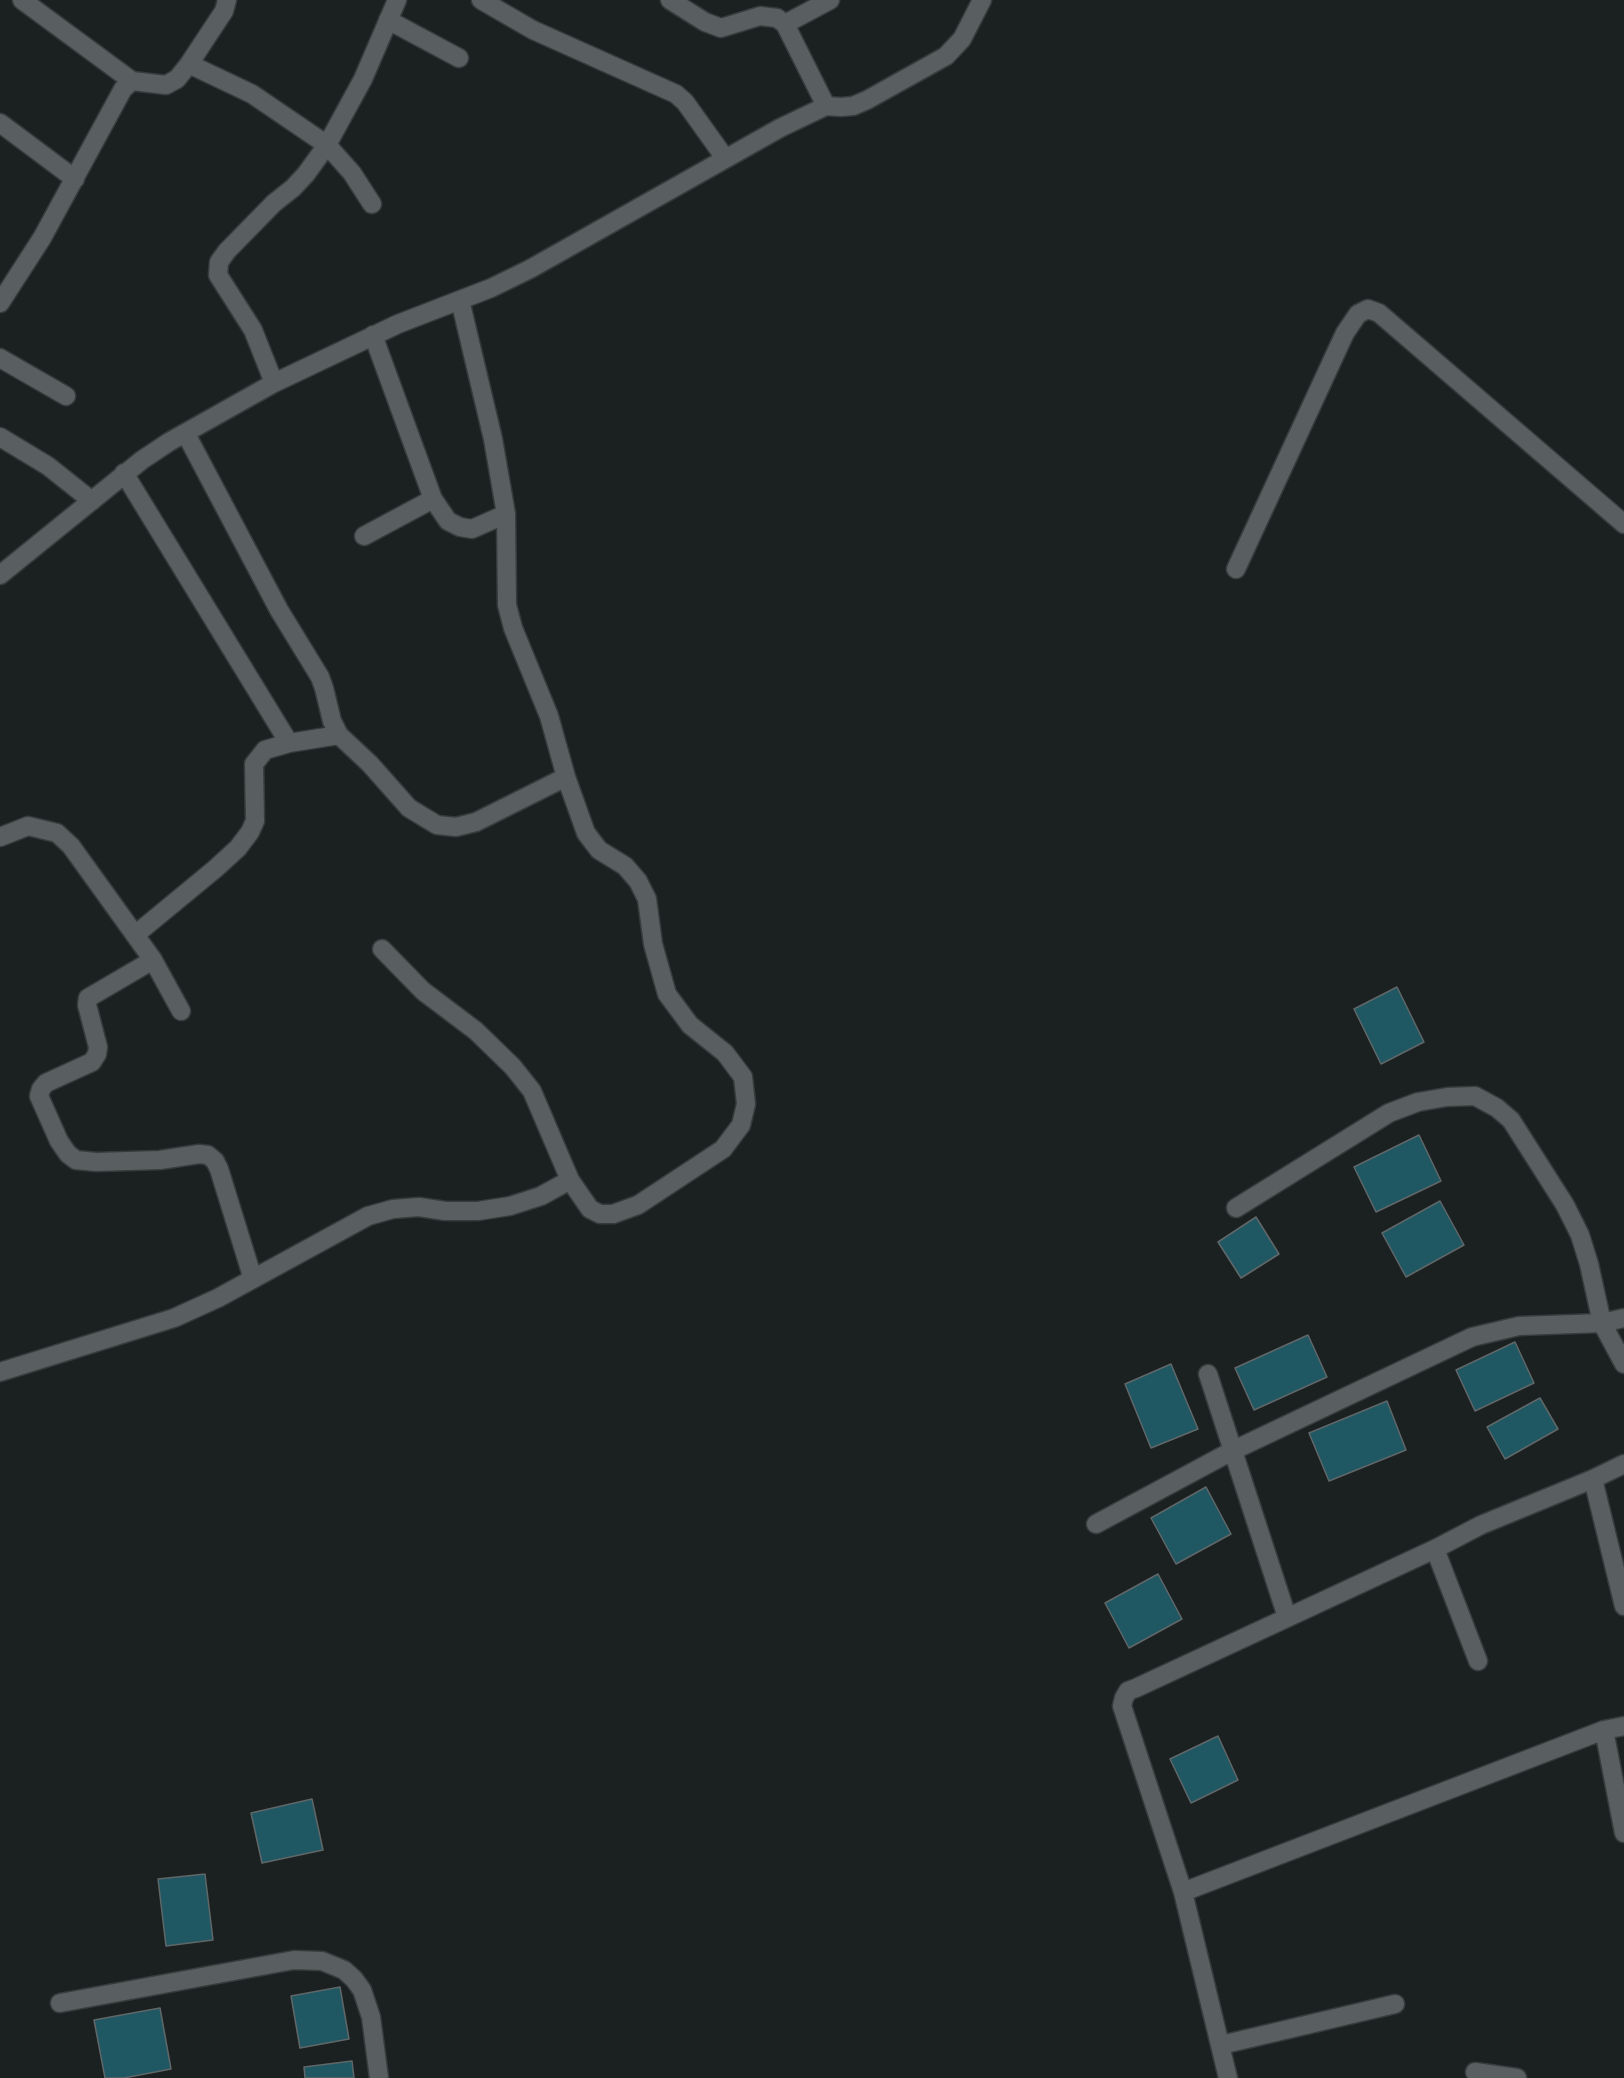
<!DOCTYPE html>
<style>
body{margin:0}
canvas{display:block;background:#1b2021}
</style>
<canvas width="1624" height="2078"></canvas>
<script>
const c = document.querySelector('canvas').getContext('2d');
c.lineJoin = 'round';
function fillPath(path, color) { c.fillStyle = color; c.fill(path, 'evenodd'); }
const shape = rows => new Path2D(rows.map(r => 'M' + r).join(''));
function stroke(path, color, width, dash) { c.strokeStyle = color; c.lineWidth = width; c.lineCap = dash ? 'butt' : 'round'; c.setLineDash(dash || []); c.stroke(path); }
const building = shape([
 [1397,987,1424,1042,1381,1064,1354,1009,1397,987],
 [1419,1135,1441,1181,1376,1212,1354,1167,1419,1135],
 [1440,1201,1464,1245,1406,1277,1382,1233,1440,1201],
 [1256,1217,1279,1254,1241,1278,1218,1242,1256,1217],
 [1308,1335,1327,1377,1254,1410,1235,1368,1308,1335],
 [1515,1342,1534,1383,1475,1411,1456,1370,1515,1342],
 [1171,1364,1198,1429,1151,1448,1125,1384,1171,1364],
 [1540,1398,1558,1429,1505,1459,1487,1427,1540,1398],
 [1387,1401,1406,1450,1329,1481,1309,1433,1387,1401],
 [1206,1487,1231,1534,1176,1564,1151,1518,1206,1487],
 [1158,1574,1182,1619,1129,1648,1105,1603,1158,1574],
 [1218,1736,1238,1780,1191,1803,1170,1759,1218,1736],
 [312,1799,323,1850,262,1863,251,1813,312,1799],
 [205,1874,213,1940,166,1946,158,1879,205,1874],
 [340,1987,349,2039,300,2048,291,1996,340,1987],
 [160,2008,171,2069,124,2078,105,2078,94,2020,160,2008],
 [352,2061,354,2078,305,2078,304,2067,352,2061]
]);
const minor = shape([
 [22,0,132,81],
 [481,0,533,30,676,94,685,102,725,158],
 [670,0,705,22,721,28,760,16,777,18,785,24,826,106],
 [388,20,459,58],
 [785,24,830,0],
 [189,64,252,94,327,145,352,173,372,204],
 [0,123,75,179],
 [0,303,42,238,123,89,132,81,166,85,177,79,189,64,224,11,227,0],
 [373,335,433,499,448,521,460,527,472,529,506,514],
 [0,358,66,396],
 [274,383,253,330,218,275,219,262,227,251,274,203,293,188,306,174,327,145,363,79,397,0],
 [186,434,279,610,320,677,324,688,332,721,339,735,370,764,409,808,437,825,456,827,476,822,566,777],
 [0,437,48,466,92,501],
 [124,473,289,743,339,735],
 [364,536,433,499],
 [1236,569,1345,333,1358,314,1368,309,1379,313,1624,524],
 [0,575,142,460,169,442,274,383,398,324,491,288,530,269,780,128,826,106,841,107,853,106,867,100,946,56,962,39,982,0],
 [0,837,28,826,57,833,71,846,153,960,181,1011],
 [135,935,215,869,238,848,250,832,255,821,254,764,265,750,289,743],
 [382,949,423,991,476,1031,513,1067,532,1091,570,1180,590,1209,600,1214,613,1214,638,1205,723,1149,741,1125,746,1104,743,1077,725,1053,690,1025,667,994,653,944,647,899,638,881,625,866,599,850,586,833,566,777,549,716,513,628,507,605,506,514,493,439,460,300],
 [153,960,88,998,87,1005,98,1047,97,1054,92,1062,46,1083,41,1089,39,1096,59,1141,68,1154,76,1160,96,1162,160,1160,199,1154,208,1155,215,1161,219,1169,253,1279],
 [1236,1208,1389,1113,1418,1102,1447,1097,1475,1096,1497,1108,1511,1120,1565,1205,1580,1235,1589,1264,1602,1323,1624,1364],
 [0,1372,174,1318,218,1298,368,1216,393,1209,419,1207,445,1211,478,1211,510,1206,541,1196,570,1180],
 [1208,1374,1287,1617],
 [1593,1479,1624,1606],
 [1096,1524,1232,1451,1472,1337,1519,1326,1602,1323,1624,1318],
 [1435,1549,1478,1661],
 [1604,1730,1624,1833],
 [1183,1892,1604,1730,1624,1726],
 [60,2003,294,1960,322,1961,344,1970,354,1979,362,1990,371,2017,379,2078],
 [1221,2045,1395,2004],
 [1475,2072,1517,2078],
 [1228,2078,1183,1892,1122,1706,1124,1698,1128,1691,1136,1688,1435,1549,1481,1525,1593,1479,1624,1464]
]);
fillPath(building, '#1f5763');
stroke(building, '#606768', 1.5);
stroke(minor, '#373b3c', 21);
stroke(minor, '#595f60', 18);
</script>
